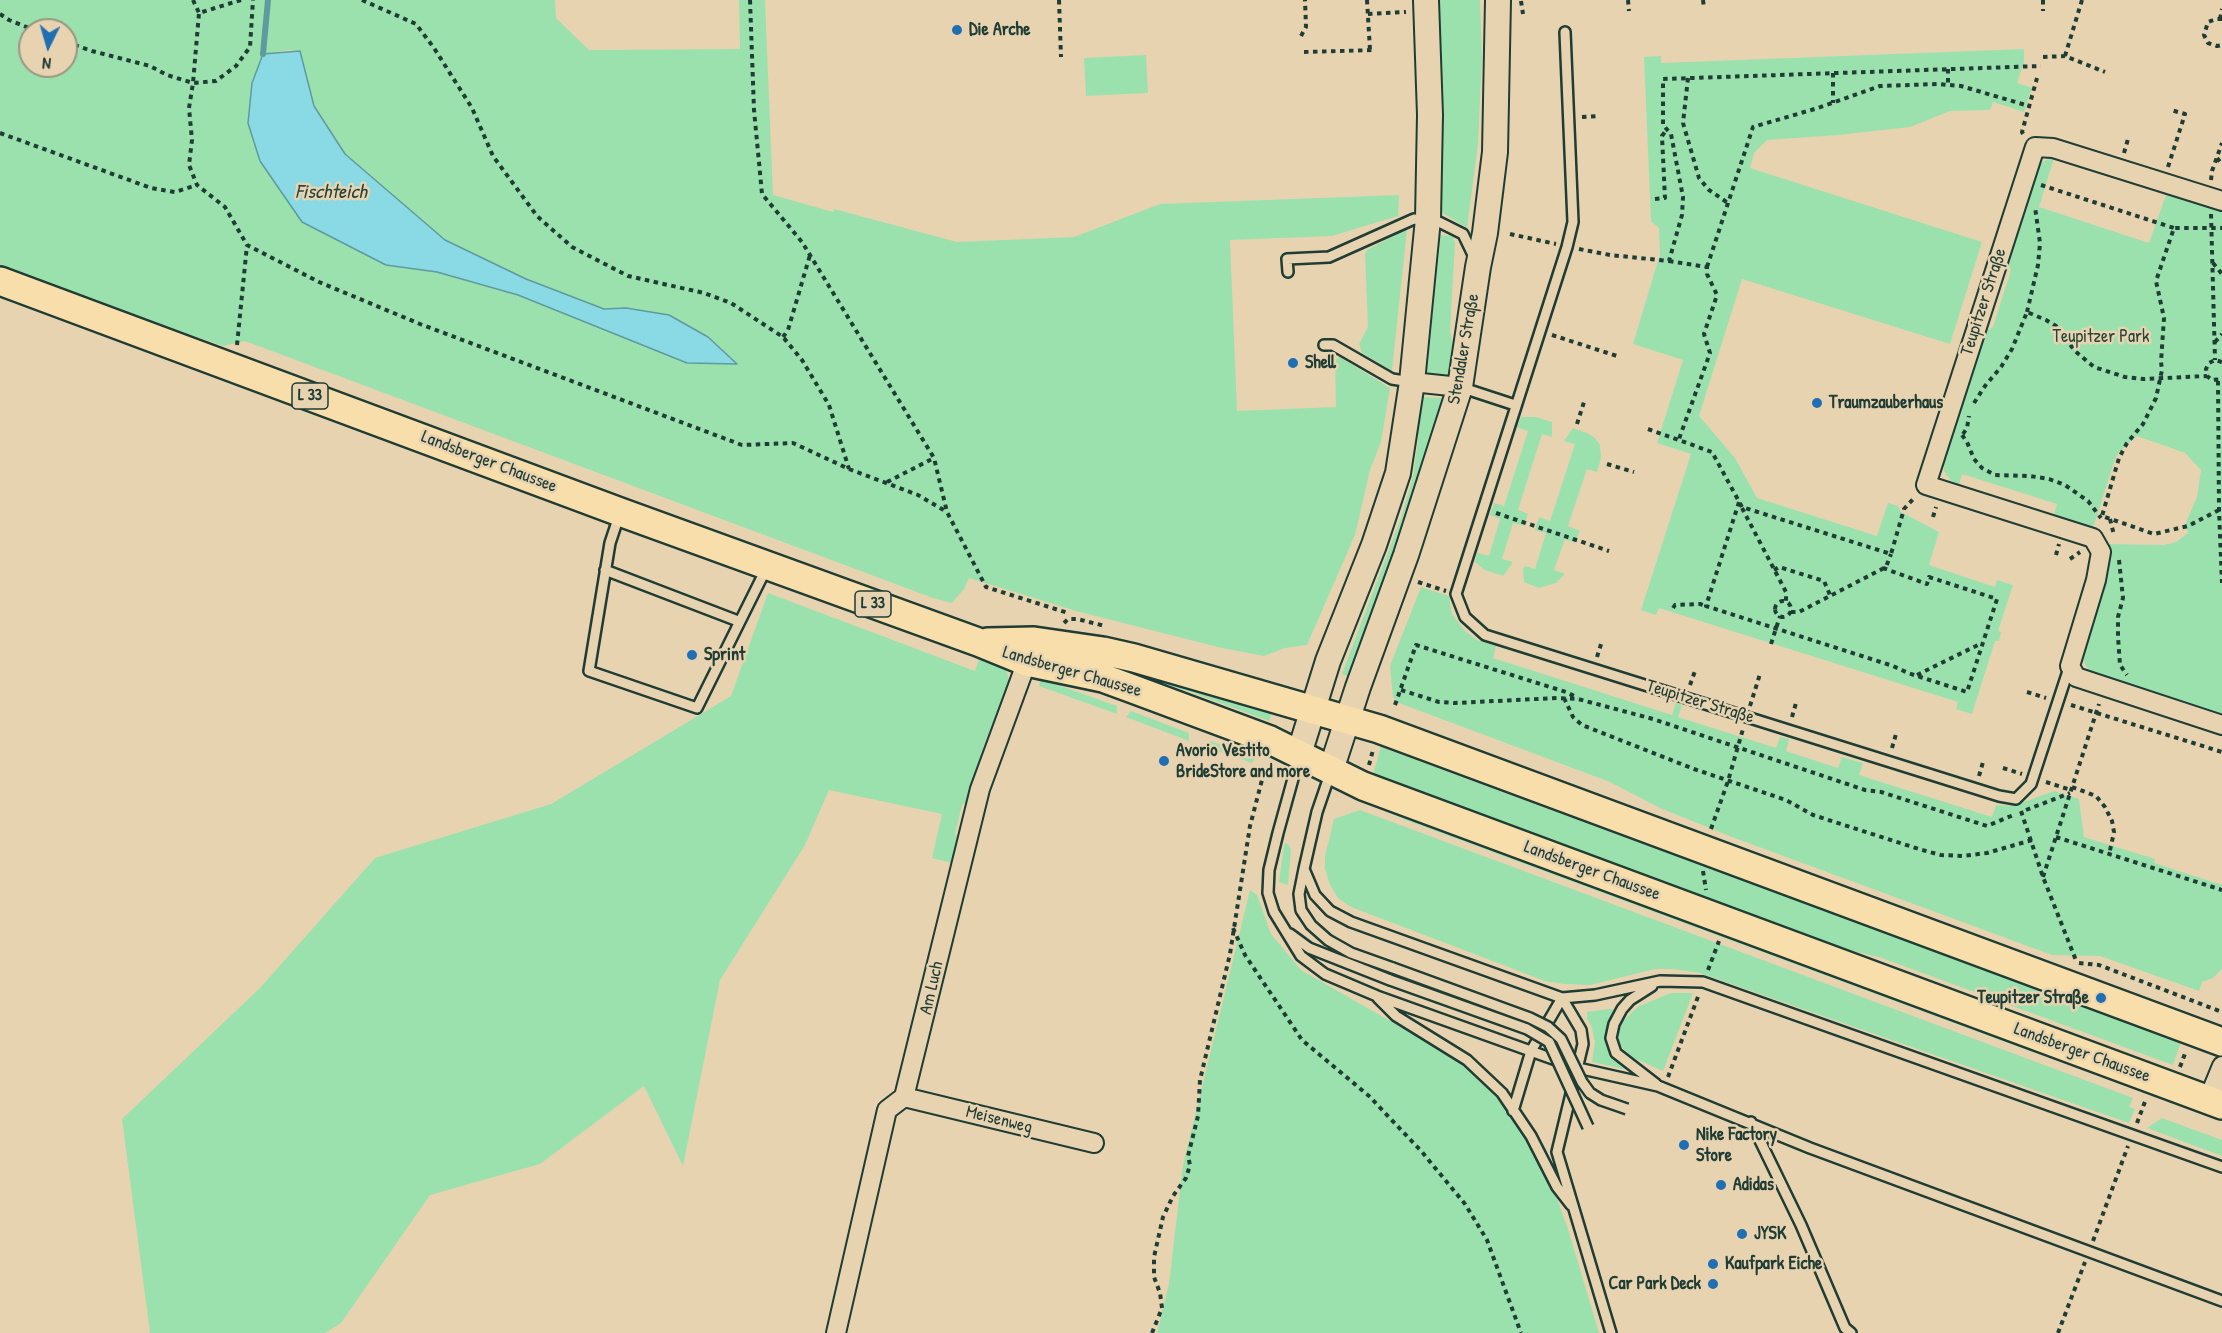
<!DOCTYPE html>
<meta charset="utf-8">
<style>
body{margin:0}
#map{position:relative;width:2222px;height:1333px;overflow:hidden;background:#e8d3b1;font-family:"Patrick Hand",sans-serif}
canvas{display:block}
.north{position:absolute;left:18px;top:18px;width:60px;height:60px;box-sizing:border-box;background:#e8d3b1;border:2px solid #98977f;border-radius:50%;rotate:185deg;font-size:16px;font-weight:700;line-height:24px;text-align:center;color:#1f3d34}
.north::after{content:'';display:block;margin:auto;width:21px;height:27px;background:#1f6fb2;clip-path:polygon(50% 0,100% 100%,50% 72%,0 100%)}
</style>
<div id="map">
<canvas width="2222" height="1333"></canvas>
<div class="north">N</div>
</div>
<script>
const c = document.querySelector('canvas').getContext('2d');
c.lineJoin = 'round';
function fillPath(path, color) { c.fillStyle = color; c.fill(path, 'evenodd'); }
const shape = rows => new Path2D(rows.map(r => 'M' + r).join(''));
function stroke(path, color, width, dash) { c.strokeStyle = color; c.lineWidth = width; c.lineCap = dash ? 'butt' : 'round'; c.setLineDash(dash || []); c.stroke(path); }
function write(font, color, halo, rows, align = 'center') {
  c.font = font + ' "Patrick Hand",sans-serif'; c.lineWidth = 5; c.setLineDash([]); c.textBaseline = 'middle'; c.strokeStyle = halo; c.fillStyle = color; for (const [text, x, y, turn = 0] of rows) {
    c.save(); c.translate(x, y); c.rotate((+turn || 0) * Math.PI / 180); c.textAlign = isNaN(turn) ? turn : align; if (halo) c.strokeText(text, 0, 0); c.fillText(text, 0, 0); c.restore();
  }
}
const green = shape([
 [0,0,555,0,556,18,589,50,740,49,739,0,765,0,773,195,833,212,834,209,957,242,1074,237,1160,204,1399,195,1398,216,1332,236,1230,240,1237,411,1336,407,1335,360,1340,357,1390,388,1381,442,1370,470,1355,535,1307,645,1285,648,1264,656,1222,648,1076,611,969,578,964,589,952,603,933,598,245,341,223,346,0,269],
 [30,30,66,30,66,66,30,66],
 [290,50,300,51,314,106,345,154,445,240,526,279,604,309,626,308,708,337,736,364,687,363,518,295,437,272,386,265,263,54],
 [1438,0,1480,0,1482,56,1478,144,1467,228,1438,210,1441,170],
 [2024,49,2024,62,2017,83,2032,88,2024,112,1993,102,1990,110,1950,111,1910,127,1838,135,1767,140,1754,153,1750,168,1982,242,1950,344,1742,279,1699,416,1735,458,1757,498,1877,536,1888,503,1898,506,1901,512,1939,532,1929,565,1995,587,1997,580,2013,585,1998,631,2001,632,1999,641,1995,641,1972,714,1956,709,1958,702,1659,608,1656,615,1641,610,1691,454,1657,443,1683,360,1633,344,1660,254,1659,228,1651,221,1644,57,1661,56,1661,63],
 [1146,55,1148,93,1086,96,1084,58],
 [2052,157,2054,158,2039,207,2149,243,2166,195,2222,212,2222,717,2090,672,2084,663,2083,656,2084,646,2109,567,2110,558,2107,544,2164,545,2176,542,2189,532,2184,527,2197,497,2201,470,2185,453,2137,436,2119,452,2115,459,2093,528,2054,514,2057,504,1962,474,1959,485,1951,481,1944,471,1943,459,1984,332,1993,327,2011,270,2006,260,2039,164],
 [1407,229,1392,371,1362,353,1359,344,1368,327,1365,254,1367,250],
 [1436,235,1453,236,1455,243,1450,331,1455,351,1449,377,1423,373],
 [1422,397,1441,398,1444,401,1426,467,1350,677,1342,674,1401,518,1413,477,1418,440,1419,400],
 [1521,417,1536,417,1552,422,1552,437,1542,434,1518,510,1528,514,1524,526,1513,523,1502,559,1513,562,1503,576,1485,570,1475,562,1477,553,1489,556,1500,519,1490,515,1494,503,1504,506,1528,431,1517,427],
 [1573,428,1587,433,1595,438,1600,445,1601,458,1597,472,1587,469,1568,526,1580,531,1575,543,1565,539,1554,570,1565,574,1556,583,1539,588,1524,582,1523,569,1525,566,1535,569,1546,533,1535,530,1539,517,1550,521,1575,444,1564,441],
 [1421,587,1449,596,1452,614,1465,631,1477,640,1496,646,1493,658,1672,715,1676,703,1682,705,1678,717,1776,748,1780,737,1789,739,1786,751,1838,768,1842,757,1863,763,1859,775,1992,817,1996,805,2013,806,2054,791,2079,799,2084,837,2155,859,2154,863,2222,885,2222,969,2213,978,2202,982,2199,991,2100,956,2052,955,1732,837,1660,808,1610,782,1399,703,1393,697,1390,666],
 [768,593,975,671,980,656,1003,664,1007,671,1009,682,984,745,968,801,962,805,955,834,959,839,952,863,932,858,942,814,829,790,805,845,720,980,683,1166,644,1086,540,1164,430,1195,341,1323,325,1333,150,1333,122,1119,260,988,375,858,551,804,731,696],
 [1085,657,1273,708,1269,721,1191,692,1086,663],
 [1041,679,1117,706,1117,714,1039,686],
 [1131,711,1189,733,1189,741,1126,717],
 [1211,741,1253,757,1255,758,1252,763,1209,748,1208,745],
 [1381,747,1567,816,1619,830,2182,1039,2173,1065,1879,957,1825,945,1372,778],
 [1378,805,2038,1048,2035,1053,1406,820,1387,812],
 [1360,810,2133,1098,2129,1107,2135,1109,2129,1123,1700,973,1673,969,1655,969,1590,985,1564,984,1545,981,1351,907,1338,898,1330,885,1325,869,1325,856,1334,819],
 [1287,843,1291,849,1288,885,1279,882,1284,845],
 [1250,890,1257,895,1271,934,1301,970,1462,1062,1488,1086,1509,1111,1535,1153,1556,1196,1568,1229,1599,1333,1157,1333,1169,1284,1183,1165],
 [1671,993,1693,993,1663,1071,1627,1055,1619,1042,1619,1032,1622,1022,1639,1006],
 [1609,1009,1616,1010,1609,1020,1606,1028,1612,1056,1629,1070,1592,1062,1595,1042,1591,1025,1587,1019,1587,1012],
 [2162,1118,2222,1140,2222,1156,2147,1128]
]);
const water = shape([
 [300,51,314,106,345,154,445,240,526,279,604,309,626,308,669,315,708,337,737,364,687,363,518,295,437,272,386,265,302,222,260,161,248,123,252,83,263,54,300,51]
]);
const stream = shape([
 [263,54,268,0]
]);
const path = shape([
 [193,0,199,13],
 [241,0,199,13,193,83,189,108,192,140,189,165,197,185,225,207,247,245,319,282,420,324,742,445,793,443,849,469,918,495,947,512],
 [362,0,416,24,434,48,472,108,493,156,537,216,572,247,628,276,704,293,731,303,783,337,802,360,829,405,849,469],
 [750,0,754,110,762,194,802,242,934,458,947,512,986,587,1068,613],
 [1059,0,1061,57],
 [1367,0,1370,50],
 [1628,0,1629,11],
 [1703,0,1704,8],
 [2043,0,2043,11],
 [1521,1,1523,14],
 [0,14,9,20,34,30],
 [1368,14,1406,12],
 [2220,19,2222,9],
 [2222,19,2216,19,2208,22,2204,35,2208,43,2217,46,2222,45],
 [1301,36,1306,27,1305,0],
 [66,42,92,51,150,66,167,75,193,83,216,81,236,66,250,47,253,0],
 [1304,52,1376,50],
 [2065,56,2082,0],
 [2043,57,2065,56,2105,72],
 [1948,69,1948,85],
 [1833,73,1833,103],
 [1688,78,1683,123,1699,178,1709,190,1728,203],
 [1582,117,1599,116],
 [0,133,151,188,175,192,197,185],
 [2023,134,2022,132,2037,78],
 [2124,153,2128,139],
 [2217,158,2222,164],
 [2168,167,2185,114,2171,110],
 [2211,180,2212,171,2222,143],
 [2041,185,2174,228],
 [1655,199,1665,198,1662,136,1667,129],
 [2211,214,2215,360],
 [1510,234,1556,244],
 [1579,249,1610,255,1669,261,1682,215,1683,197,1671,134,1663,125,1663,79,2041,66],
 [1669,261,1707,267,1707,274,1717,295,1704,334,1710,353,1679,439],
 [2213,263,2222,274],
 [1707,267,1753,127,1818,108,1880,86,1938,84,1961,86,2029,106],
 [2027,312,2038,265,2040,243,2035,207],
 [1552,335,1620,357],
 [783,337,788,330,810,255],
 [2215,342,2222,334],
 [237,345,247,245],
 [2222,362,2215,360,2209,363,2206,369,2207,376,2212,380,2222,379],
 [2218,381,2219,510,2222,583],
 [1974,403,1985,386,2001,367,2012,349,2027,312,2046,320,2056,326,2075,351,2094,367,2125,377,2144,379,2207,376],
 [1577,424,1584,402],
 [1648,429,1712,452,1742,507,1891,554,1904,509,1915,497],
 [1963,434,1967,428,1969,416],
 [1962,435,1967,442,1974,459,1982,468,1995,475,2030,476,2049,479,2065,485,2088,501,2101,518],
 [1607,464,1634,472],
 [887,482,934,458],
 [1739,502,1706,606,1893,666,1908,673,1967,692,1997,599,1929,577,1927,584,1883,568],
 [1742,508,1786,592,1786,601],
 [2219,510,2188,526,2154,534,2102,516,2119,458,2127,443,2143,424,2156,398,2162,370,2161,362,2164,318,2156,281,2174,228,2222,228],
 [1496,513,1609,551],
 [1933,517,1936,507],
 [2110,519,2114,535],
 [2056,555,2059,544],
 [2070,559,2080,552],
 [2119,560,2123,598,2118,617,2118,637,2120,665,2127,675],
 [1774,570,1779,567,1824,581,1830,595],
 [1418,582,1446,591],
 '1775 609a8 8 0 1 1 16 0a8 8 0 1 1-16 0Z',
 [1673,608,1675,605,1700,604,1706,606],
 [1791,612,1799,612,1886,567,1891,554],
 [1064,623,1068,619,1077,619,1105,626],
 [1771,644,1780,616],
 [1597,657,1602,641],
 [1917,675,1982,643],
 [1690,685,1695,671],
 [1401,690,1439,702,1455,703,1557,698,1578,699,1653,719,1865,790,1881,792,1987,826,2016,814],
 [2027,692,2046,698],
 [1564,698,1573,717,1582,725,1694,769,1786,800,1813,815,1922,850,1941,855,1962,856,1987,853,2032,840],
 [1395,705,1416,645,1566,692,1578,698],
 [2071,705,2222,752],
 [1750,706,1760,674],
 [1792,717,1796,703],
 [1892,748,1896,734],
 [1369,765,1373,750],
 [2003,768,2022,774],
 [1979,776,1983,762],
 [2046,782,2071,790],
 [2072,787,2096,796,2105,807,2112,821,2114,832,2109,855],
 [2026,810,2070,793],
 [2021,811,2043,877,2077,963],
 [1711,829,1728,781,1743,729],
 [2056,837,2222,890],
 [1703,871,1706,890],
 [2043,877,2099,704],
 [1233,928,1245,955,1302,1040,1369,1096,1422,1152,1465,1204,1487,1240,1521,1333],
 [2079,963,2099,965,2222,1012],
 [1708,970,1719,941],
 [2180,1067,2186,1051],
 [1668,1077,1699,994],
 [2137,1123,2146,1099],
 [2093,1241,2128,1146],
 [1152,1333,1162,1308,1160,1293,1154,1277,1154,1257,1163,1217,1173,1196,1186,1178,1190,1165,1188,1156,1198,1116,1200,1080,1230,954,1250,826,1263,776],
 [2058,1333,2085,1262]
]);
const lane = shape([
 [1565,32,1573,222,1567,247,1456,594,1465,617,1485,635,1999,796,2016,799,2031,784,2069,668],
 [1288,272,1287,259,1329,257,1414,219,1439,222,1463,234,1475,259],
 [1324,345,1333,345,1392,379,1411,382],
 [1460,387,1515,405],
 [620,513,610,543,589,671,697,708,767,567],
 [605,570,738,621],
 [1299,757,1278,833,1269,870,1268,893,1274,912,1301,956,1325,974,1377,996,1578,1068,1658,1086,1810,1148,2222,1301],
 [1330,774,1317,812,1304,869,1299,894,1301,910,1311,925,1328,940,1351,953,1393,968],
 [1304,869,1315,895,1330,911,1351,922,1562,998,1595,995,1660,981,1703,982,2222,1167],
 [1290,934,1309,948,1390,980],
 [1652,986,1630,1000,1622,1009,1614,1024,1611,1038,1616,1053,1656,1084],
 [1378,998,1396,1016,1467,1060,1502,1093,1531,1136,1557,1187,1571,1205],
 [1513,1111,1531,1051,1562,998,1581,1030,1583,1044,1557,1152,1611,1333],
 [1751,1122,1801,1225,1845,1328,1851,1333]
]);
const street = shape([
 [2222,201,2053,148,2035,147,1926,485,2093,538,2101,552,2096,580,2070,666,2076,677,2222,725],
 [1412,382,1460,387],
 [904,1097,1094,1143],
 [2208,1100,2222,1066],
 [836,1333,887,1110,904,1097,980,789,1030,653]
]);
const secondary = shape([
 [1299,754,1328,661,1374,545,1398,473,1412,382,1428,219,1430,115,1426,0],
 [1331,770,1358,687,1406,555,1460,387,1478,267,1485,233,1495,152,1498,0]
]);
const primary = shape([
 [0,281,620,512,978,642,1027,662,1103,678,1133,689,1270,740,1363,786,2222,1105],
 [988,642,1034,641,1103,651,1134,658,1379,729,2222,1042]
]);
const laneBridge = shape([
 [1393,968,1530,1018,1548,1027,1561,1039,1582,1082,1590,1093,1601,1100,1627,1109],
 [1390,980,1527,1029,1549,1042,1588,1127]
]);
const markers = [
 [957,30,6,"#1f6fb2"],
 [1293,363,6,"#1f6fb2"],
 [1817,403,6,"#1f6fb2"],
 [692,655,6,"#1f6fb2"],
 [1164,761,6,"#1f6fb2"],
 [2101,998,6,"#1f6fb2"],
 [1684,1145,6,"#1f6fb2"],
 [1721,1185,6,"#1f6fb2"],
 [1742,1234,6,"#1f6fb2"],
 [1713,1264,6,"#1f6fb2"],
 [1713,1284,6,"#1f6fb2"]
];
const shields = [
 [310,396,36],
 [873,604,36]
];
const shieldNames = [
 ["L 33",310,396],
 ["L 33",873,604]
];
const poiNames = [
 ["Die Arche",969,30],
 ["Shell",1305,363],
 ["Traumzauberhaus",1829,403],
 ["Sprint",704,655],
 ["Avorio Vestito",1176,751],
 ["BrideStore and more",1176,772],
 ["Teupitzer Straße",2089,998,"right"],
 ["Nike Factory",1696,1135],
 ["Store",1696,1156],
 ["Adidas",1733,1185],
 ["JYSK",1754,1234],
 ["Kaufpark Eiche",1725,1264],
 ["Car Park Deck",1701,1284,"right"]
];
const streetNames = [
 ["Teupitzer Straße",1984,302,-72],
 ["Stendaler Straße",1464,349,-80],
 ["Landsberger Chaussee",489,462,21],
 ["Landsberger Chaussee",1072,672,16],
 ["Teupitzer Straße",1700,702,17],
 ["Landsberger Chaussee",1592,871,20],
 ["Am Luch",932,988,-77],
 ["Landsberger Chaussee",2082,1053,20],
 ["Meisenweg",999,1120,14]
];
const parkNames = [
 ["Teupitzer Park",2101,337]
];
const waterNames = [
 ["Fischteich",331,193]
];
fillPath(green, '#9be1ae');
fillPath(water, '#89dae4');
stroke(water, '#5f9b9e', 1.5);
stroke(stream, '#5f9b9e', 6);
stroke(lane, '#1f3d34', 14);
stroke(street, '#1f3d34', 22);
stroke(secondary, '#1f3d34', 28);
stroke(primary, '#1f3d34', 32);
stroke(path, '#1f3d34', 4, [4.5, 4.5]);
stroke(lane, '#e8d3b1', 9);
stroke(street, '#e8d3b1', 18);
stroke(secondary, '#e8d3b1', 24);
stroke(primary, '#f8deab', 27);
stroke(laneBridge, '#1f3d34', 14, []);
stroke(laneBridge, '#e8d3b1', 9);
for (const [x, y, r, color] of markers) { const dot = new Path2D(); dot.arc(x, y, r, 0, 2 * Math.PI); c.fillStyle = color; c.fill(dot); stroke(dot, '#e8d3b1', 2); }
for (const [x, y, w] of shields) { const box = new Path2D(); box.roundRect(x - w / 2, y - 13, w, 26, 4.5); c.fillStyle = '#e8d3b1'; c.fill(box); stroke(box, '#1f3d34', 1.5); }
write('bold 16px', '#1f3d34', null, shieldNames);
write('bold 18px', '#1f3d34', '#e8d3b1', poiNames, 'left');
write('18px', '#1f3d34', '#e8d3b1', streetNames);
write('18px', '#25453a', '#e8d3b1', parkNames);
write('italic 20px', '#24453d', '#e8d3b1', waterNames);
</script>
